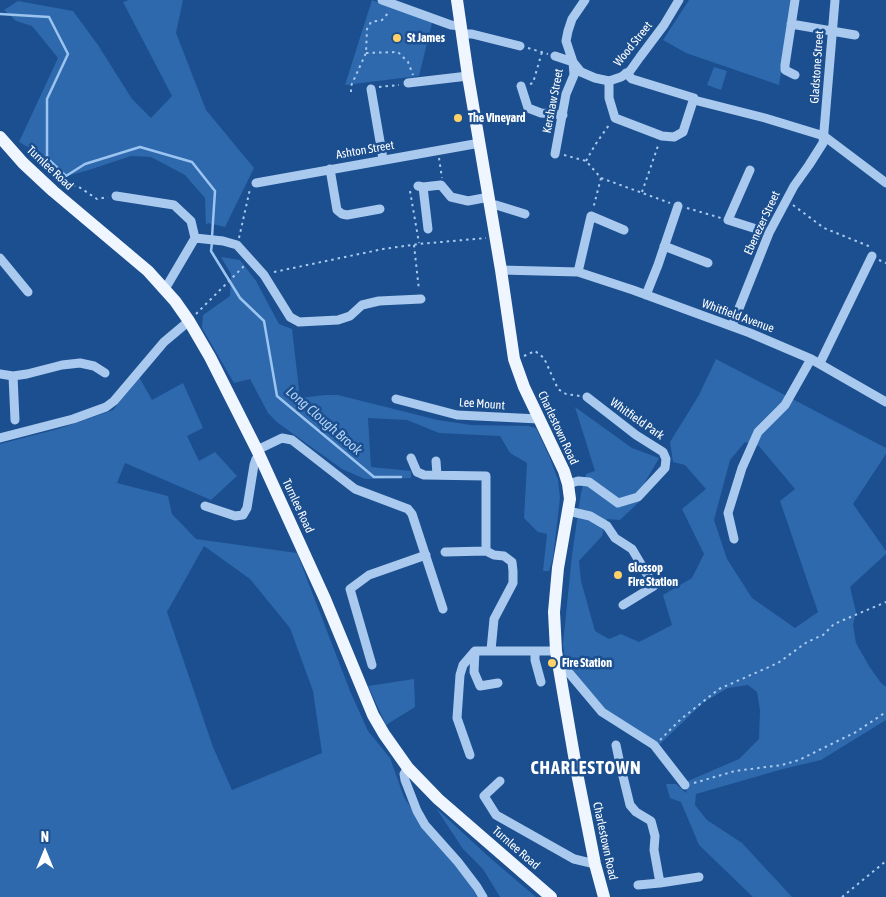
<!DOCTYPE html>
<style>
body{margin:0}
#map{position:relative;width:886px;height:897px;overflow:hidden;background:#1b4f8f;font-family:"Asap Condensed",sans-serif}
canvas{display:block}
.north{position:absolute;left:20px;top:827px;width:50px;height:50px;-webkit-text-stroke:4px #1b4f8f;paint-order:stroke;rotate:0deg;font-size:14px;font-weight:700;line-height:20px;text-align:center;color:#fff}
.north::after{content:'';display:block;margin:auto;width:18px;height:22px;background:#fff;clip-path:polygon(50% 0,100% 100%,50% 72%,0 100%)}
</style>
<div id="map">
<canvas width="886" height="897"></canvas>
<div class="north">N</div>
</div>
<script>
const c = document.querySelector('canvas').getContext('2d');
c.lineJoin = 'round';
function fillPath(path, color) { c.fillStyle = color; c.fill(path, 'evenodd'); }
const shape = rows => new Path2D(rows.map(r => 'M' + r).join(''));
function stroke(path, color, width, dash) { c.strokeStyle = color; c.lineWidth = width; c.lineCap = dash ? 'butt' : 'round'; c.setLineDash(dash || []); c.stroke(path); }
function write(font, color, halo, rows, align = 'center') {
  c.font = font + ' "Asap Condensed",sans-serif'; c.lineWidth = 5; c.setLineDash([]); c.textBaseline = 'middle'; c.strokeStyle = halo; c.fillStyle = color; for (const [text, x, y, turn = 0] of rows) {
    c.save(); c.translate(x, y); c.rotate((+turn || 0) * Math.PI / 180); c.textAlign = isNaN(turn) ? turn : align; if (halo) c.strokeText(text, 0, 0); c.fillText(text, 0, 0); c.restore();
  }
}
const green = shape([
 [129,0,183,0,176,33,206,110,254,168,225,227,208,223,206,225,205,198,185,175,151,157,131,156,89,170,66,176,47,158,19,142,58,58,32,26,16,21,4,10,18,1,73,11,98,45,132,99,151,118,172,96,123,2],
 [372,0,432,23,419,76,345,85],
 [689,0,793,0,779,85,686,53,663,40],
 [714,67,727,71,721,90,707,85],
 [221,257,240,260,256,281,279,324,292,329,300,398,325,395,338,395,438,420,471,425,528,426,536,428,550,458,558,480,560,498,553,558,549,571,543,571,547,534,538,532,524,518,527,463,510,453,500,436,439,433,407,420,368,418,371,467,411,471,411,478,365,479,342,469,278,423,268,413,250,379,234,383,202,328,203,315,230,296,231,274],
 [716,359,886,448,886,454,853,504,886,551,886,554,850,587,856,612,853,625,856,643,869,666,881,683,886,687,886,720,821,760,783,769,696,794,695,805,707,820,742,843,792,897,753,897,699,845,681,802,670,798,666,784,676,784,686,793,688,781,739,759,759,739,760,710,757,692,748,685,728,688,704,702,659,745,601,707,566,667,563,644,572,555,581,493,586,474,595,471,575,407,632,448,659,458,644,484,639,502,620,520,607,519,602,536,579,561,581,581,595,631,609,639,621,634,639,642,672,625,663,595,692,578,704,554,682,509,706,489,685,465,673,462,670,442,699,395],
 [745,442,759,446,795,489,780,501,818,612,795,628,752,598,727,559,714,520,730,460],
 [139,377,152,400,183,383,203,428,187,436,199,461,215,452,237,476,211,500,125,463,117,483,168,496,172,514,196,539,297,553,350,691,368,731,390,758,404,797,422,826,462,869,477,897,0,897,0,444,58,429,113,410],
 [204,546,250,579,290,628,313,691,322,753,232,790,213,747,167,612],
 [414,679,415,707,386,725,368,686],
 [436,808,489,857,536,897,500,897,483,869,463,849]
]);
const stream = shape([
 [0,14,49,17,68,54,47,99,47,158,66,176,85,164,140,147,192,162,215,191,212,237],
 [212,243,211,251,240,298,264,321,277,396,374,477,401,477]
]);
const path = shape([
 [528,48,548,54],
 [366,53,398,52,408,62,413,75],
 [530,84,533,83,542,52],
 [379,87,399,85],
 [351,92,351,86,366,53,367,29,371,22,382,20,390,11],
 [564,155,586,161,601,178,593,209],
 [439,158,442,178],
 [586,161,595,145,609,125],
 [601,178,670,203],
 [61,185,63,183,79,187,97,199,108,197],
 [410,191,419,243],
 [642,192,659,143],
 [793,205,824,228,871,247],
 [687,208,721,218],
 [239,238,250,189],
 [414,245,419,290],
 [879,260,886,263],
 [274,272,383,249,419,244,486,238],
 [196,314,244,266],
 [524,356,535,351,544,358,558,389,566,394,580,396],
 [660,740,681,719,719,689,778,663,807,642,823,635,834,624,886,602],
 [694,783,735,771,782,765,799,760,856,732,886,712],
 [842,897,886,861]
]);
const minor = shape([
 [382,0,451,25,461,26],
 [791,24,855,35],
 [462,34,472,34,520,46],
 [555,56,573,62,581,72,595,78,609,81,621,77,630,71,640,57,664,25,679,0],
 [795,75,785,70,785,65,795,0],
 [609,81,609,98,615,118,662,136,674,137,683,132,694,98,632,79,626,73],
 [408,83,468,76],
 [521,86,528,108,541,113,563,115],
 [371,89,383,159],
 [694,100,765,118,824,136,886,183],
 [555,154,566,94,574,75,573,62,566,41,568,31,572,19,585,0],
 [330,169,337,210,342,214,347,215,380,209],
 [750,170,728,220,769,233],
 [256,183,480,143],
 [418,186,423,187,441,185,451,197,468,201,489,197],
 [423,187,428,229],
 [116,196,174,205,191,221,195,238],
 [490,205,496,205,525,214],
 [664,246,708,263],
 [0,258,28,292],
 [501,270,578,272,633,290,750,333,811,359,886,402],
 [578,272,591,216,624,230],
 [165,289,195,238,223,241,237,245,264,275,290,317,299,322,338,320,350,316,362,305,379,301,421,299],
 [646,295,658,265,678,206],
 [732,326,769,233,794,186,809,165,823,143,835,0],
 [820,363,872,256],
 [0,374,13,376,27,374,62,365,80,363,94,366,105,373],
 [13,376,15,420],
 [396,399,457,415,539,419],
 [0,438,73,419,106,407,114,401,164,342,189,321],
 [257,450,282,438,292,440,355,489,408,509,412,514,443,609],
 [411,458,417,472,424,475,486,476,486,551,494,555,504,556,512,562,513,571,513,583,494,619,491,650],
 [436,461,437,475],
 [568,484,578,481,589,482,618,503,638,497,665,468,666,459,663,452,636,435,587,397],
 [205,506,235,516,243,515,247,508,254,465,256,459,260,456],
 [568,511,590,516,607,526,615,538,632,549,654,586,623,605],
 [734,539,728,513,742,468,758,432,785,405,811,359],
 [445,552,486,551],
 [475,651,474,672,480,686,498,683],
 [535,652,535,660,541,682],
 [372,665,350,589,369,575,426,555],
 [557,665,562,666,570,674,602,712,654,745,685,785],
 [616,745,620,764],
 [470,755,457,718,460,675,463,665,475,651,556,651],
 [408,768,404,774,405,780,417,811,425,825,458,862,477,887,483,897],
 [577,773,620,764,630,805,636,812,651,821,655,836,654,850,660,883,699,877],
 [500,781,484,796,496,815,574,859,595,864],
 [638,885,660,883]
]);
const major = shape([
 [457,0,468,76,501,270,514,359,524,387,564,471,568,484,570,499,558,568,554,612,556,651,577,773,595,864,604,897],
 [0,137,23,163,53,191,148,271,175,301,189,321,210,357,257,450,325,599,373,715,384,734,408,768,438,799,551,897]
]);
const markers = [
 [397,38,5,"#ffd166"],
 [458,118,5,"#ffd166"],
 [618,575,5,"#ffd166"],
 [552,663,5,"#ffd166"]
];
const poiNames = [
 ["St James",407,38],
 ["The Vineyard",468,118],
 ["Glossop",628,568],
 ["Fire Station",628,582],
 ["Fire Station",562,663]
];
const streetNames = [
 ["Wood Street",633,44,-51],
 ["Gladstone Street",817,67,-86],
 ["Kershaw Street",553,101,-79],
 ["Ashton Street",365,150,-10],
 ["Turnlee Road",50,168,43],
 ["Ebenezer Street",762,223,-65],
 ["Whitfield Avenue",738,316,20],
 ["Lee Mount",482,404,4],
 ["Whitfield Park",637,419,35],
 ["Charlestown Road",558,428,65],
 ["Turnlee Road",298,506,65],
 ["Charlestown Road",605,841,78],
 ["Turnlee Road",516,848,41]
];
const waterNames = [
 ["Long Clough Brook",324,421,41]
];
const districtNames = [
 ["CHARLESTOWN",586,768]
];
fillPath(green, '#2e69ad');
stroke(stream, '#9cc4f0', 2.5);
stroke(path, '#a9c9ee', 2, [2.5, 4]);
stroke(minor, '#a9c9ee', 9);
stroke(major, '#f0f6ff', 12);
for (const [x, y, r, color] of markers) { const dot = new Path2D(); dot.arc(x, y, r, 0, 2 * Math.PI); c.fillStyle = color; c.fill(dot); stroke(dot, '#1b4f8f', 2); }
write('bold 12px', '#fff', '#1b4f8f', poiNames, 'left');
write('12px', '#fff', '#1b4f8f', streetNames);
write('italic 14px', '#b5d3f5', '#1b4f8f', waterNames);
c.letterSpacing = '1px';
write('bold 18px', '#fff', '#1b4f8f', districtNames);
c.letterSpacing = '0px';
</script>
